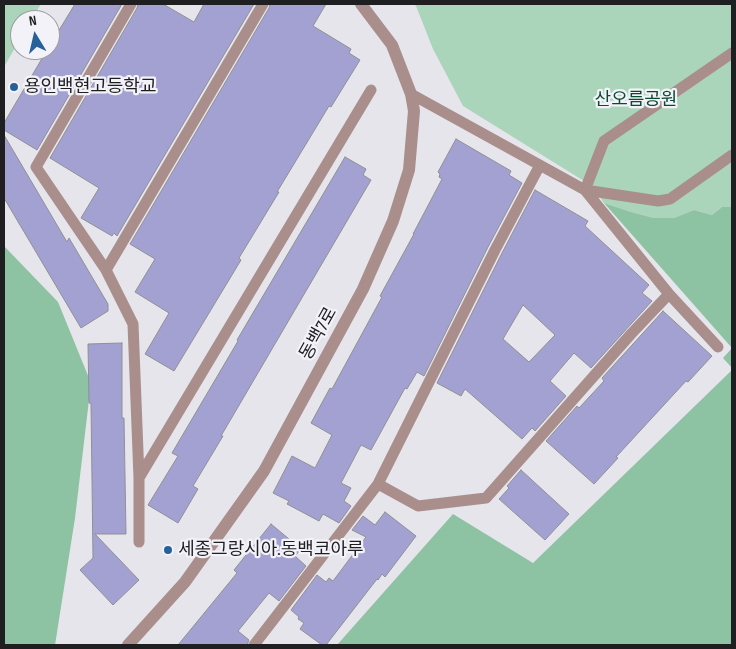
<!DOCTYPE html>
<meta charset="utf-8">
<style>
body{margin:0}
#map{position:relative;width:736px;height:649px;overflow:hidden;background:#e5e5eb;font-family:"Sofia Sans Condensed",sans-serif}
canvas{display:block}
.frame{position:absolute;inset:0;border:5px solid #1f1f21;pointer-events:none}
.north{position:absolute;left:10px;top:10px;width:50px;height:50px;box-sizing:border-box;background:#f2f2f8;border:1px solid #9e9ea2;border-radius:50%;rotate:351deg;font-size:14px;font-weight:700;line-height:20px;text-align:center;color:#1f1f21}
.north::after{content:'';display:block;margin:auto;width:18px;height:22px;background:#266299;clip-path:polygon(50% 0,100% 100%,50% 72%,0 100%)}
</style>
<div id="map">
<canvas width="736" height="649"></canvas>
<div class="frame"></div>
<div class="north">N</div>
</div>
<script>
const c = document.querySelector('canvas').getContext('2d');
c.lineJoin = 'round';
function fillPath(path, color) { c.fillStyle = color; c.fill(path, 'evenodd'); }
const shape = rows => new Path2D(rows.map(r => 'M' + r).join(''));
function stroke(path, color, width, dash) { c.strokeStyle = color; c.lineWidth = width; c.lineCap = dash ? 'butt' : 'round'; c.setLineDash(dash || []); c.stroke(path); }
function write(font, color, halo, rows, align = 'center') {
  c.font = font + ' "Sofia Sans Condensed","Noto Sans KR",sans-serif'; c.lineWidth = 4.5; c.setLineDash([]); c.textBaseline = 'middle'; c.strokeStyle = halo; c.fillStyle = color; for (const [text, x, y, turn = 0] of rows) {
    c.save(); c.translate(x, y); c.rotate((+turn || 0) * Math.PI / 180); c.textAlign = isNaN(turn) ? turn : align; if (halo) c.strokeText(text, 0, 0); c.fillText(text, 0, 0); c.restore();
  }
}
const green = shape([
 [4,4,41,4,31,20,20,20,20,39,4,67],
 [414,4,732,4,732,205,730,207,722,207,712,215,694,210,674,218,654,218,631,212,604,203,592,186,463,106,433,49,416,6]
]);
const forest = shape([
 [604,203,631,212,654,218,674,218,694,210,712,215,722,207,730,207,732,205,732,368,723,358,732,348],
 [4,246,58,302,91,383,75,518,55,645,4,645],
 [732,370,732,645,337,645,453,514,533,563]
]);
const building = shape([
 [75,4,122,4,37,150,4,130,4,123,47,50,50,50,50,45,75,4],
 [138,4,163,4,194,22,204,4,254,4,117,236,114,233,112,236,81,218,99,188,50,158,137,8,138,4],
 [270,4,326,4,313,26,351,49,349,53,360,60,331,107,329,106,277,192,279,192,239,258,241,260,174,371,145,354,169,313,135,292,155,259,130,244,269,8,270,4],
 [4,135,67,242,69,238,108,304,108,311,81,328,4,198,4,135],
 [456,139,511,171,509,175,522,183,488,247,424,376,417,372,407,389,405,388,371,450,361,445,341,483,351,488,344,501,351,506,339,523,323,514,319,521,287,504,289,501,273,493,292,456,315,468,332,435,311,423,330,388,332,389,382,297,380,296,414,234,413,234,442,179,439,177,440,174,438,172,456,139],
 [345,157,366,169,363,175,371,180,221,436,223,436,193,486,198,489,178,523,148,505,178,456,172,453,238,341,237,340,345,157],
 [535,190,588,221,585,226,649,285,642,293,652,301,591,368,574,353,550,381,566,396,535,431,532,428,522,439,465,389,461,396,437,383,502,253,535,190],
 [523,305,555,335,529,362,503,339,523,305],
 [663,311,712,356,688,382,686,381,616,457,618,458,594,484,546,441,577,406,579,408,604,381,602,378,663,311],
 [122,343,122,418,124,418,126,534,95,534,139,580,113,605,80,570,93,558,91,403,89,403,88,344,122,343],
 [521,470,569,514,545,540,499,499,509,488,507,486,521,470],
 [385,512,416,536,385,577,382,574,378,580,377,579,326,645,322,645,300,629,304,623,298,619,299,617,291,610,317,575,326,582,329,578,333,581,366,537,352,530,363,516,375,525,385,512],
 [271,524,301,549,295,556,306,566,279,601,269,593,238,631,249,640,247,645,178,645,237,573,234,570,271,524]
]);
const service = shape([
 [131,4,36,167,106,270,263,4],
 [732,53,604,141,585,190,658,201,670,199,732,155],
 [411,94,585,190,669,294,718,347],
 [106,270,133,324,139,478,139,542],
 [139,478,371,90],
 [378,484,418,506,486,498,631,334,669,294],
 [254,645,378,484,495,250,540,165]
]);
const tertiary = shape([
 [128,645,185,582,264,471,363,289,393,221,409,170,414,111,411,94,392,45,361,4]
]);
const markers = [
 [14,87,5,"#266299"],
 [168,550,5,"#266299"]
];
const poiNames = [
 ["용인백현고등학교",24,87],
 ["세종그랑시아.동백코아루",178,550]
];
const parkNames = [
 ["산오름공원",636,100]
];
const streetNames = [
 ["동백7로",319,334,-61]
];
fillPath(green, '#aad5bb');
fillPath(forest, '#8dc2a3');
fillPath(building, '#a3a1d2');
stroke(building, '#8f8f95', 1);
stroke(service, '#a98e8c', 11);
stroke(tertiary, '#a98e8c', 12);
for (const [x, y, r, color] of markers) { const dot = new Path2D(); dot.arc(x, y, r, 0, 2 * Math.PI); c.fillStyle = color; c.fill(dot); stroke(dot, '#f2f2f8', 2); }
write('18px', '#1f1f21', '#f2f2f8', poiNames, 'left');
write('18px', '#084b2e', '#f2f2f8', parkNames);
write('18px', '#1f1f21', '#f2f2f8', streetNames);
</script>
